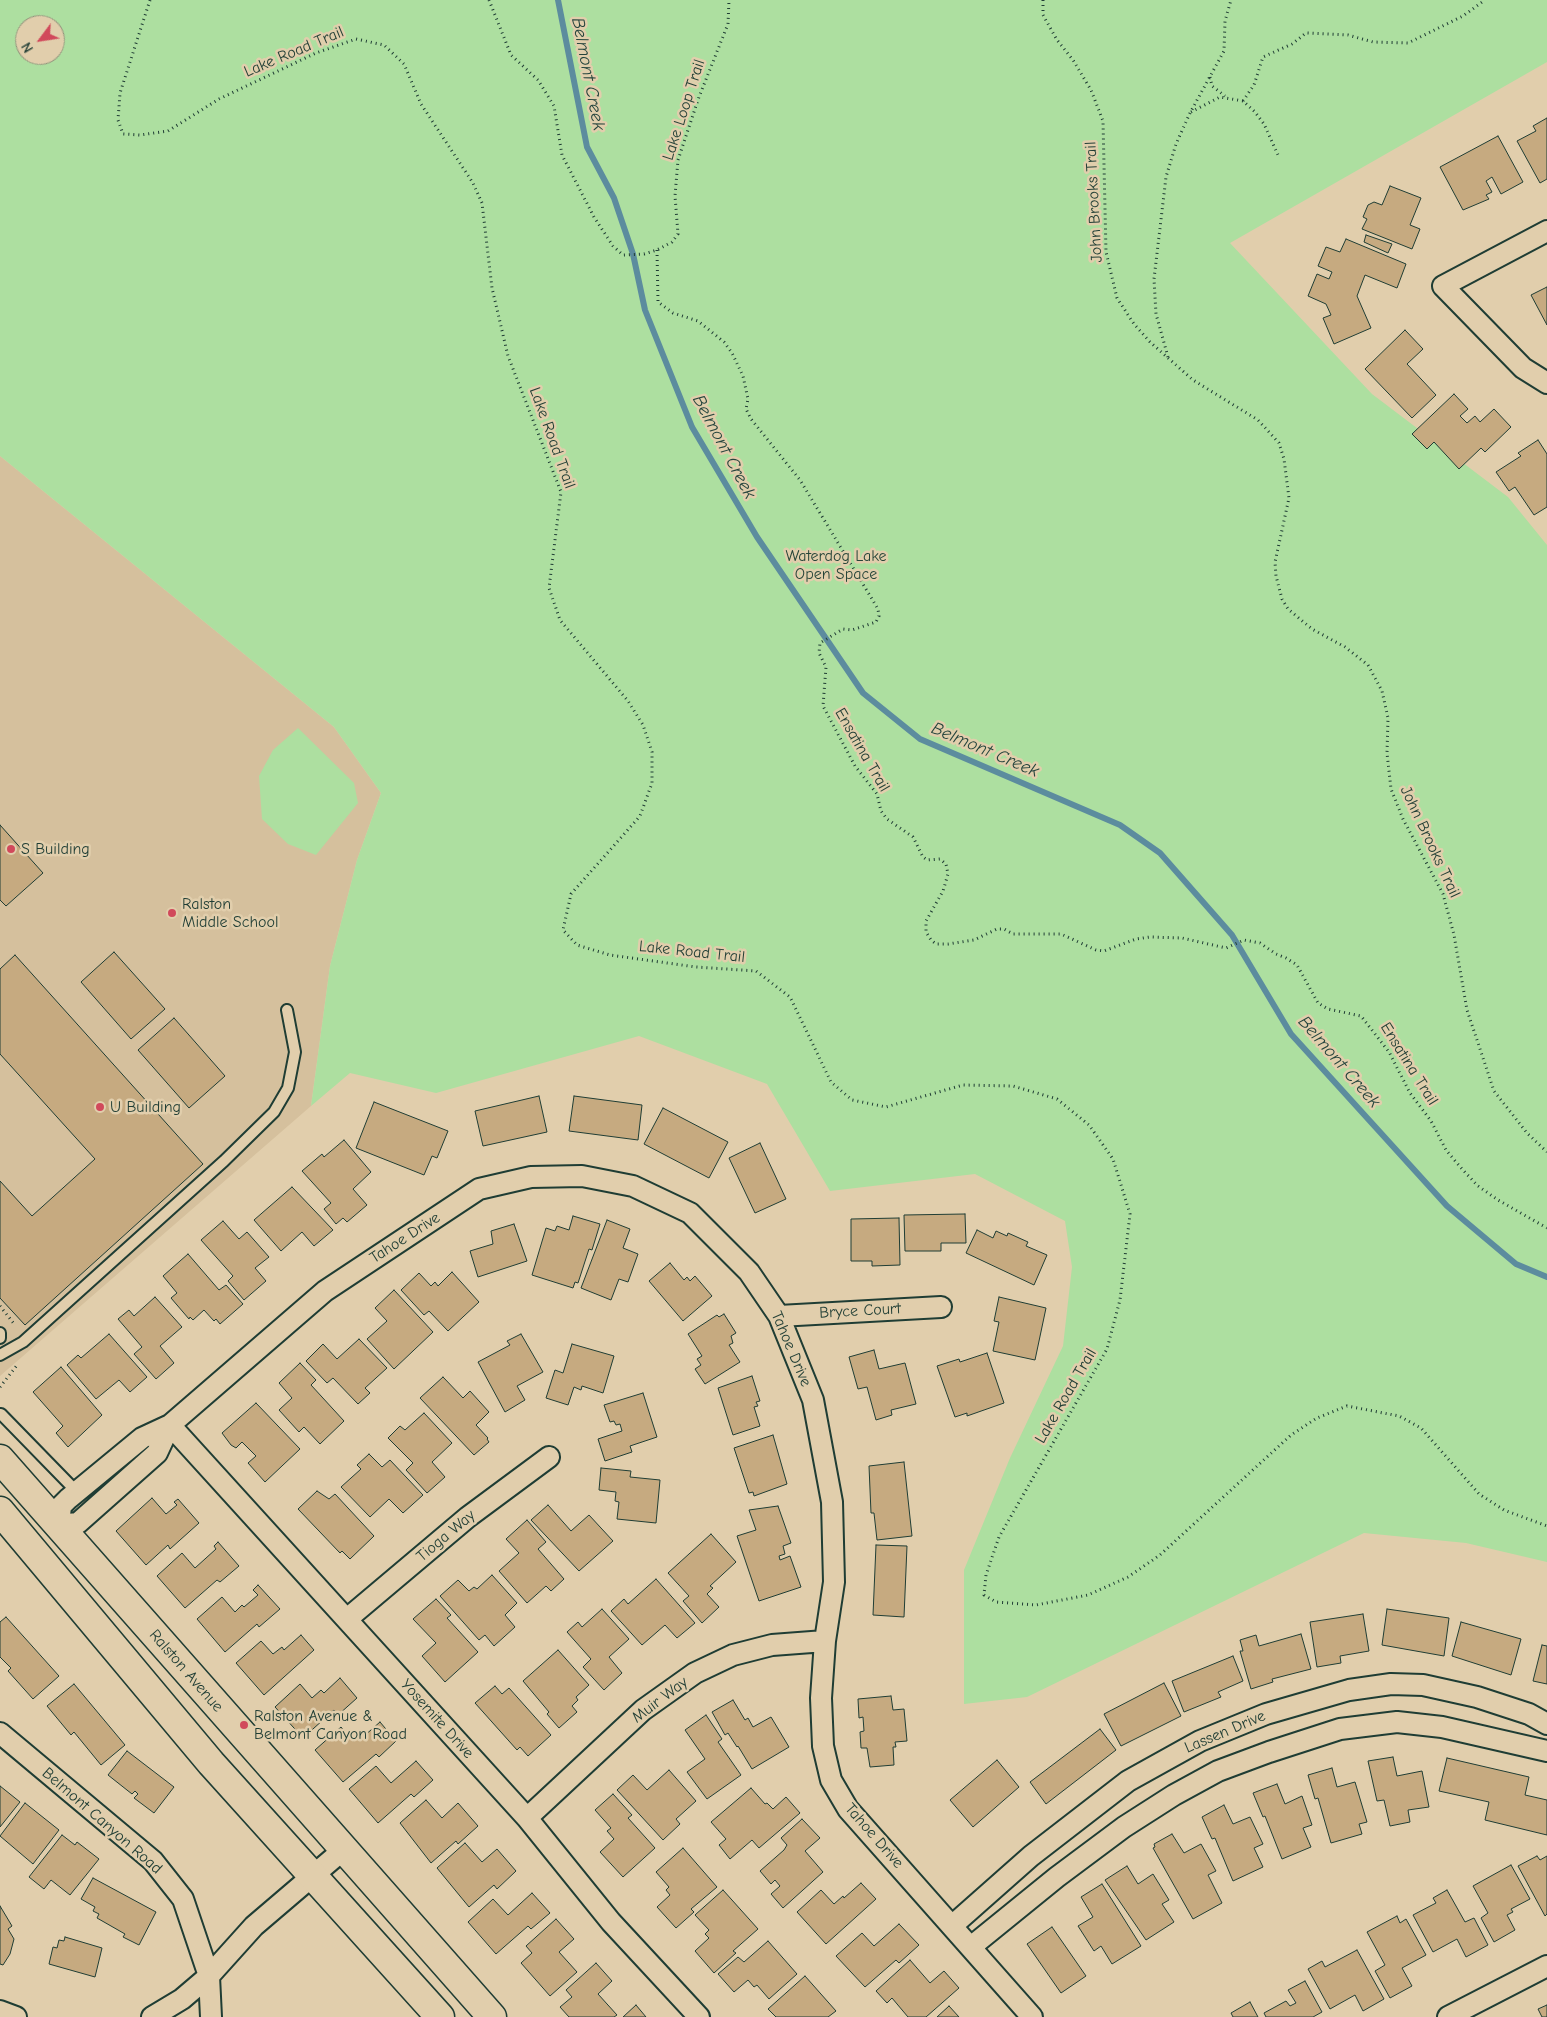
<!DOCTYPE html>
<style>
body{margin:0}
#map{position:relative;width:1547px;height:2017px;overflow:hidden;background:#e1ceac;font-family:"Comic Neue",sans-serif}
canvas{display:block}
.north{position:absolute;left:15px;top:15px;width:50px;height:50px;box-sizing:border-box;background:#e1ceac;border:1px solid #93947c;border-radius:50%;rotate:239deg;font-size:14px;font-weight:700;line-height:20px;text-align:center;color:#1f3d34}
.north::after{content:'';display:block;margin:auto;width:18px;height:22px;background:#d1495b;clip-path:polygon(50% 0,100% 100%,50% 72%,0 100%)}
</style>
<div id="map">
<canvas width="1547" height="2017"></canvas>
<div class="north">N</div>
</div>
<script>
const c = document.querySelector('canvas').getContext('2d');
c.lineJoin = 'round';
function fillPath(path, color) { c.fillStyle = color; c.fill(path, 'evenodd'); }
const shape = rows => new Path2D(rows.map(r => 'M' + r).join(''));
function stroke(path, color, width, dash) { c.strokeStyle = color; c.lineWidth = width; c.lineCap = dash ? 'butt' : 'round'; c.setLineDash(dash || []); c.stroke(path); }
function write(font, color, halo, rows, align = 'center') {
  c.font = font + ' "Comic Neue",sans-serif'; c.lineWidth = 5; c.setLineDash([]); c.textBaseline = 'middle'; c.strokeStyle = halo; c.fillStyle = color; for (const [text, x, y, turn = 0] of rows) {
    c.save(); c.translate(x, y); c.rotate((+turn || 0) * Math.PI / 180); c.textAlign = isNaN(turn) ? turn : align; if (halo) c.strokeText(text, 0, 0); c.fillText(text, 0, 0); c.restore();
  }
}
const built = shape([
 [0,456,334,727,381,793,357,860,330,966,311,1106,0,1376]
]);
const green = shape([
 [0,0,1547,0,1547,62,1230,243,1372,394,1508,497,1547,545,1547,1562,1466,1543,1364,1533,1027,1697,964,1704,964,1570,1010,1458,1063,1346,1072,1267,1065,1221,975,1174,830,1191,767,1084,639,1036,436,1093,350,1073,311,1106,330,966,357,860,381,793,334,727,0,456],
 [25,25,55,25,55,55,25,55],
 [298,728,354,783,358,803,316,855,288,844,262,819,259,776,273,750]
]);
const stream = shape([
 [558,0,587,147,614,198,633,254,645,310,692,427,757,537,863,693,920,739,1120,825,1160,853,1232,935,1291,1034,1447,1206,1516,1264,1547,1277]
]);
const building = shape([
 [1547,118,1547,179,1540,183,1517,141,1536,131,1533,126,1547,118],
 [1498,136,1523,182,1501,194,1492,177,1486,181,1492,192,1486,195,1489,199,1463,210,1440,167,1498,136],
 [1390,186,1421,198,1410,225,1420,229,1412,249,1362,229,1367,219,1363,217,1368,205,1374,202,1382,205,1390,186],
 [1366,235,1392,244,1388,253,1364,242,1366,235],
 [1346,239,1406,264,1397,288,1365,275,1357,296,1371,328,1334,344,1323,318,1331,315,1326,304,1308,296,1317,274,1329,279,1332,272,1318,266,1326,247,1340,252,1346,239],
 [1547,287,1547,325,1531,295,1547,287],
 [1405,330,1423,349,1407,364,1436,395,1412,418,1365,369,1405,330],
 [1454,394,1468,409,1460,416,1467,423,1475,416,1480,422,1494,409,1511,427,1485,452,1481,448,1459,469,1434,442,1427,449,1412,434,1454,394],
 [1538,440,1547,454,1547,507,1534,515,1515,487,1509,491,1496,472,1521,456,1518,453,1538,440],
 [0,825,43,873,6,906,0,900,0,825],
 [114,952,165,1009,131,1039,81,982,114,952],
 [15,955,203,1164,25,1325,0,1298,0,1181,32,1216,95,1159,0,1054,0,969,15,955],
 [174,1018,225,1076,189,1108,138,1050,174,1018],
 [539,1096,547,1132,483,1146,475,1111,539,1096],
 [574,1096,642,1105,638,1140,569,1131,574,1096],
 [374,1102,448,1131,437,1158,432,1156,424,1175,356,1148,374,1102],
 [663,1108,728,1142,709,1178,644,1144,663,1108],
 [344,1140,371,1172,353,1189,367,1205,347,1222,343,1218,336,1224,324,1209,331,1203,302,1171,322,1154,324,1157,344,1140],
 [760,1143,786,1199,755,1213,729,1158,760,1143],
 [292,1187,333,1230,314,1246,302,1232,281,1251,254,1220,292,1187],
 [965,1214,966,1243,941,1243,941,1251,905,1251,904,1215,965,1214],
 [573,1216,600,1224,592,1250,589,1249,578,1283,575,1282,573,1288,532,1275,546,1228,555,1231,557,1226,569,1230,573,1216],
 [899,1218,900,1265,872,1266,872,1261,851,1261,851,1219,899,1218],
 [607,1220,630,1229,623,1248,638,1254,628,1282,619,1279,611,1300,581,1288,607,1220],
 [223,1221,239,1239,247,1232,269,1257,255,1268,266,1281,244,1300,228,1281,233,1276,201,1240,223,1221],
 [514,1224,527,1261,478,1277,470,1251,493,1244,491,1231,514,1224],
 [977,1230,993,1238,996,1231,1007,1236,1008,1233,1028,1242,1026,1246,1047,1255,1034,1285,966,1253,977,1230],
 [188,1254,219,1290,226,1285,243,1304,220,1324,216,1319,214,1321,204,1310,193,1320,190,1317,189,1319,171,1298,177,1293,163,1276,188,1254],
 [670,1263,684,1280,687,1277,690,1281,695,1276,712,1296,683,1321,649,1281,670,1263],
 [452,1272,479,1302,448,1331,429,1311,424,1315,401,1290,419,1273,431,1286,435,1282,438,1286,452,1272],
 [394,1290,433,1332,394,1369,367,1339,387,1321,375,1308,394,1290],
 [155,1297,182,1327,160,1346,174,1363,156,1379,134,1354,142,1347,118,1319,129,1310,134,1316,155,1297],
 [999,1297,1046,1308,1035,1360,993,1351,999,1322,994,1321,999,1297],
 [724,1314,736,1333,731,1336,733,1343,729,1345,740,1362,705,1384,695,1369,701,1365,697,1359,702,1356,688,1334,717,1315,719,1317,724,1314],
 [109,1334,147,1377,130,1392,119,1380,96,1399,67,1365,78,1355,81,1358,109,1334],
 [521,1334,543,1372,517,1386,525,1400,505,1412,478,1362,510,1345,507,1341,521,1334],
 [359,1339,387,1368,365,1388,370,1393,358,1404,333,1378,327,1383,306,1361,323,1344,337,1359,359,1339],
 [572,1344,614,1356,603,1393,582,1386,581,1390,574,1387,568,1405,546,1398,555,1370,563,1373,572,1344],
 [874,1350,879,1369,905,1363,916,1404,891,1410,892,1415,876,1420,867,1387,858,1389,849,1357,874,1350],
 [987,1353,1004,1403,967,1416,967,1413,955,1417,937,1366,959,1359,960,1362,987,1353],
 [300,1363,316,1380,311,1385,344,1421,320,1444,304,1427,299,1432,279,1410,292,1398,279,1383,300,1363],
 [61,1367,102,1415,68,1447,56,1433,63,1426,33,1392,61,1367],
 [752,1376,760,1401,756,1402,758,1406,754,1407,760,1426,733,1435,718,1388,752,1376],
 [443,1377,463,1398,470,1391,489,1412,476,1425,488,1438,487,1439,489,1442,474,1455,420,1398,443,1377],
 [643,1393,657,1437,630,1446,632,1452,605,1461,598,1439,622,1431,620,1424,616,1425,614,1421,610,1422,604,1405,643,1393],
 [256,1403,300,1449,265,1482,248,1463,256,1456,242,1442,236,1448,231,1445,222,1433,256,1403],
 [424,1413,452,1443,432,1462,445,1477,427,1493,406,1470,413,1463,388,1438,400,1426,405,1430,424,1413],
 [773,1435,787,1484,754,1496,753,1492,749,1493,734,1448,773,1435],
 [369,1454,382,1467,390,1460,423,1495,403,1513,389,1499,370,1517,341,1487,361,1469,357,1465,369,1454],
 [904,1462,912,1536,877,1540,874,1513,871,1513,869,1466,904,1462],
 [601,1468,631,1471,630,1477,660,1480,656,1523,617,1519,619,1502,615,1501,616,1492,599,1490,601,1468],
 [317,1491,329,1499,335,1494,374,1536,350,1559,342,1551,340,1553,298,1509,317,1491],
 [152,1498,166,1514,177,1505,174,1502,178,1499,199,1523,170,1549,168,1545,146,1565,116,1531,152,1498],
 [548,1505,571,1531,589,1515,613,1541,579,1571,531,1520,548,1505],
 [778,1506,791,1543,783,1546,785,1554,779,1556,780,1560,790,1556,801,1587,759,1601,737,1536,756,1530,749,1510,778,1506],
 [527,1520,546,1542,538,1549,564,1579,551,1591,546,1586,527,1603,499,1571,519,1553,506,1539,527,1520],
 [711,1534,736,1562,710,1586,713,1588,707,1594,719,1607,702,1623,683,1601,689,1596,668,1573,711,1534],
 [218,1542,239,1566,220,1582,217,1580,185,1608,157,1576,182,1553,195,1568,216,1549,214,1546,218,1542],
 [876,1545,907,1546,904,1617,873,1615,876,1545],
 [492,1575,517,1603,505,1615,515,1627,494,1646,485,1635,479,1640,440,1596,458,1580,469,1591,474,1587,477,1589,492,1575],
 [656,1579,695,1623,677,1638,665,1625,642,1645,611,1611,624,1599,628,1604,656,1579],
 [258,1585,280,1609,259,1627,257,1624,225,1652,197,1619,222,1597,235,1612,242,1605,244,1607,258,1595,253,1590,258,1585],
 [436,1599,451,1615,447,1618,478,1652,445,1682,422,1656,436,1643,413,1619,436,1599],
 [602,1609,629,1639,609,1657,622,1673,604,1690,583,1667,591,1659,567,1632,578,1622,582,1627,602,1609],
 [1387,1609,1449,1618,1444,1656,1382,1645,1387,1609],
 [1363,1614,1369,1651,1340,1656,1341,1663,1317,1667,1310,1622,1363,1614],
 [6,1617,59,1676,33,1699,8,1671,11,1668,0,1657,0,1622,6,1617],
 [1461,1622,1521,1639,1511,1675,1452,1656,1461,1622],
 [1301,1634,1311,1669,1272,1679,1273,1682,1251,1689,1240,1651,1243,1651,1240,1640,1256,1635,1259,1646,1301,1634],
 [301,1635,314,1650,264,1695,236,1663,261,1641,273,1654,282,1647,284,1650,301,1635],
 [1542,1645,1547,1646,1547,1684,1533,1681,1542,1645],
 [558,1650,589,1685,576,1697,578,1700,572,1706,577,1712,559,1728,547,1714,549,1712,523,1681,558,1650],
 [1233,1656,1243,1681,1218,1692,1221,1697,1184,1712,1172,1681,1233,1656],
 [340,1678,357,1698,338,1715,334,1710,303,1738,275,1707,300,1684,312,1698,321,1690,324,1693,340,1678],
 [1164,1683,1181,1716,1121,1746,1104,1714,1164,1683],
 [74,1684,125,1745,101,1765,74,1732,71,1735,47,1706,74,1684],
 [495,1686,502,1694,509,1688,551,1735,528,1756,520,1747,517,1750,475,1703,495,1686],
 [891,1696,893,1710,904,1709,907,1741,895,1742,896,1747,893,1747,894,1765,870,1767,867,1748,861,1748,860,1732,864,1731,863,1717,859,1718,858,1699,891,1696],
 [733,1700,745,1720,748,1718,753,1727,771,1717,789,1747,752,1769,738,1746,737,1747,728,1733,725,1735,712,1712,733,1700],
 [706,1715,722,1739,718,1742,741,1775,707,1799,687,1772,705,1759,685,1730,706,1715],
 [380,1722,396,1741,379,1757,376,1754,343,1782,315,1750,341,1727,353,1741,361,1735,363,1737,380,1722],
 [1100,1729,1116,1750,1046,1804,1030,1782,1100,1729],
 [127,1751,174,1787,154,1813,134,1798,138,1794,135,1791,132,1794,108,1775,127,1751],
 [1393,1757,1397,1776,1422,1771,1429,1807,1408,1810,1410,1822,1390,1826,1384,1800,1377,1801,1368,1761,1393,1757],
 [1447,1758,1529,1777,1525,1795,1547,1800,1547,1835,1485,1820,1489,1802,1439,1791,1447,1758],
 [997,1760,1019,1787,973,1827,950,1800,997,1760],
 [416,1761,433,1780,414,1797,411,1794,378,1823,349,1789,376,1766,391,1783,416,1761],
 [1332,1768,1337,1787,1355,1782,1367,1822,1359,1824,1362,1834,1331,1843,1318,1798,1315,1799,1308,1775,1332,1768],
 [669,1770,696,1801,676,1819,680,1824,663,1840,617,1790,633,1775,647,1790,669,1770],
 [1277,1784,1285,1804,1302,1796,1312,1825,1303,1828,1311,1847,1282,1859,1265,1816,1263,1817,1253,1793,1277,1784],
 [0,1786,20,1802,0,1827,0,1786],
 [751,1788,765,1804,767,1803,773,1809,786,1797,800,1813,759,1848,752,1840,730,1859,719,1845,726,1839,711,1822,751,1788],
 [613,1794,632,1815,628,1818,655,1848,623,1877,600,1852,614,1839,607,1831,611,1828,595,1810,613,1794],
 [426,1800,442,1818,458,1803,478,1826,458,1844,456,1841,431,1863,400,1823,426,1800],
 [25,1803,59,1830,33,1864,0,1836,25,1803],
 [1224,1805,1233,1824,1250,1817,1263,1844,1254,1848,1263,1867,1233,1881,1215,1838,1212,1839,1202,1817,1224,1805],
 [802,1819,820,1838,805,1851,823,1872,783,1908,771,1894,780,1886,775,1880,771,1884,760,1871,784,1850,787,1845,781,1838,802,1819],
 [1172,1834,1184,1853,1201,1844,1216,1871,1208,1875,1222,1903,1193,1919,1153,1848,1155,1847,1154,1844,1172,1834],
 [62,1835,75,1845,77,1842,99,1859,70,1895,51,1880,44,1889,29,1877,62,1835],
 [465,1843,482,1862,497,1849,516,1871,497,1889,494,1885,469,1907,437,1868,465,1843],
 [683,1848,717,1887,691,1909,694,1912,676,1928,657,1907,670,1895,666,1890,669,1887,656,1872,683,1848],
 [1537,1856,1540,1860,1547,1856,1547,1914,1545,1916,1518,1866,1537,1856],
 [1511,1865,1530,1899,1511,1909,1513,1912,1507,1915,1515,1930,1494,1942,1481,1918,1488,1913,1473,1886,1511,1865],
 [1127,1866,1138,1884,1153,1874,1169,1900,1162,1904,1174,1922,1146,1940,1105,1880,1127,1866],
 [93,1878,156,1912,139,1945,123,1937,125,1934,97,1918,99,1914,93,1911,95,1907,81,1899,93,1878],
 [861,1883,876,1899,826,1944,797,1912,821,1890,834,1904,843,1896,844,1898,861,1883],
 [1102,1884,1141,1946,1112,1964,1101,1946,1094,1951,1078,1926,1093,1917,1081,1897,1102,1884],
 [723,1890,758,1929,733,1951,736,1953,714,1973,695,1951,709,1938,705,1934,709,1930,695,1915,723,1890],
 [1447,1890,1465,1922,1474,1918,1488,1945,1466,1957,1457,1939,1433,1952,1413,1915,1436,1903,1433,1898,1447,1890],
 [532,1893,550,1913,531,1929,528,1926,496,1954,468,1922,493,1899,508,1915,532,1893],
 [0,1906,12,1926,8,1929,14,1939,10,1954,3,1965,0,1964,0,1906],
 [1397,1916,1400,1923,1406,1919,1426,1955,1402,1968,1412,1986,1390,1998,1375,1971,1385,1965,1367,1932,1397,1916],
 [556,1919,574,1939,559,1952,577,1972,550,1996,521,1963,532,1953,526,1946,556,1919],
 [899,1924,919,1945,899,1963,896,1960,865,1987,836,1956,862,1933,874,1946,899,1924],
 [1052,1927,1086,1976,1061,1993,1027,1944,1052,1927],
 [65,1937,102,1948,95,1977,49,1964,53,1947,57,1948,59,1940,64,1941,65,1937],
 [768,1941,797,1974,769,1999,757,1985,754,1987,748,1980,734,1992,718,1974,738,1957,744,1962,768,1941],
 [1357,1950,1384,1999,1363,2011,1355,1995,1330,2009,1308,1969,1322,1961,1325,1967,1357,1950],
 [910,1960,930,1983,944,1971,959,1988,926,2017,908,2017,892,1998,887,2003,876,1991,910,1960],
 [596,1963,612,1981,598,1994,617,2015,614,2017,569,2017,560,2007,572,1997,566,1990,596,1963],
 [805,1976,836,2011,828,2017,776,2017,768,2009,805,1976],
 [1305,1981,1322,2012,1313,2017,1266,2017,1264,2013,1286,2001,1290,2006,1296,2003,1288,1990,1305,1981],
 [1250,2002,1258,2017,1233,2017,1231,2013,1250,2002],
 [636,2005,646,2017,623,2017,636,2005],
 [1547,2005,1547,2017,1542,2017,1538,2009,1547,2005],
 [949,2006,959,2017,937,2017,949,2006]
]);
const path = shape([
 [150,0,120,93,118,120,123,134,140,135,168,131,219,99,316,53,356,39,384,45,404,64,421,104,473,183,482,203,492,288,508,356,561,492,549,588,560,620,628,701,643,725,652,752,652,783,640,816,571,894,563,930,577,945,610,955,696,967,756,971,790,997,831,1082,852,1100,886,1107,963,1085,1013,1086,1057,1099,1089,1125,1113,1159,1130,1214,1120,1300,1107,1349,999,1537,986,1575,984,1595,996,1602,1036,1605,1088,1595,1128,1577,1160,1555,1291,1435,1317,1418,1347,1406,1399,1416,1421,1428,1479,1494,1504,1510,1547,1526],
 [489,0,511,55,538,80,554,106,562,155,594,217,613,246,623,255,644,254,657,250,672,242,678,234,675,196,678,160,699,97,728,24,729,0],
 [1043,0,1043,15,1057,40,1073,60,1091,90,1103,121,1106,252,1117,298,1134,324,1150,342,1193,380,1258,420,1279,443,1284,459,1289,498,1275,562,1276,576,1282,599,1288,609,1312,629,1345,647,1368,665,1382,691,1388,718,1387,753,1391,789,1403,819,1443,894,1454,935,1467,1010,1494,1091,1527,1133,1547,1152],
 [1210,77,1212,86,1225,96],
 [1243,101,1254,85,1263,57,1292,44,1306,33,1348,35,1373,42,1408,43,1463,16,1485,0],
 [1191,112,1220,97,1243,101,1255,112,1264,124,1278,155],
 [657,250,658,302,673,313,698,321,724,342,732,353,743,376,748,399,746,409,751,419,800,480,878,609,879,616,876,622,852,630,843,629,820,643,819,653,826,667,823,706,855,766,877,794,881,811,887,819,913,837,923,857,927,860,940,859,946,864,948,874,943,891,926,921,926,932,931,940,936,944,948,944,974,940,997,929,1004,929,1013,934,1061,934,1096,950,1104,951,1136,939,1150,937,1182,938,1226,948,1244,940,1260,943,1276,954,1286,958,1297,965,1318,1003,1328,1009,1361,1016,1389,1052,1410,1093,1431,1121,1446,1150,1462,1169,1478,1186,1498,1200,1547,1228],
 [1168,357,1156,314,1154,279,1166,177,1176,144,1190,113,1224,51,1225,21,1231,0],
 [0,1306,15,1325],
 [0,1387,18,1364]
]);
const lane = shape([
 [0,1333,0,1338],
 [0,1355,23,1342,224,1161,274,1112,288,1088,295,1052,287,1010],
 [1,1414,77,1492]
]);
const street = shape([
 [1547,231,1443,286,1523,368,1547,383],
 [779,1316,941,1307],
 [170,1425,157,1453,78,1523,59,1525,61,1506,68,1499,142,1438,170,1425,325,1291,479,1189,531,1177,582,1176,633,1186,690,1213,749,1272,779,1316,813,1400,832,1502,834,1582,825,1641,821,1698,823,1746,831,1780,848,1809,1032,2017],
 [170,1425,527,1818,611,1922,699,2017],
 [347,1619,468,1517,549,1457],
 [0,1733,153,1861,183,1899,209,1976,211,2017],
 [527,1818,643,1710,695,1673,733,1655,772,1645,825,1641],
 [953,1925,1031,1856,1128,1781,1200,1741,1266,1714,1349,1690,1391,1684,1423,1685,1477,1697,1529,1714,1547,1724],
 [972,1946,1057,1877,1124,1827,1174,1795,1218,1771,1269,1752,1340,1729,1397,1722,1442,1727,1547,1751],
 [0,2011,16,2017],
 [152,2017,182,1999,209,1976,254,1926,343,1850],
 [1448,2017,1547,1966]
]);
const secondary = shape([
 [0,1459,492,2017],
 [0,1511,211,1763,440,2017]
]);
const markers = [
 [11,849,5,"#d1495b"],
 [172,913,5,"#d1495b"],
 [100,1107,5,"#d1495b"],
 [244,1725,5,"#d1495b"]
];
const streetNames = [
 ["Lake Road Trail",294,52,-23],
 ["Lake Loop Trail",684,110,-72],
 ["John Brooks Trail",1094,202,-93],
 ["Lake Road Trail",552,438,70],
 ["Ensatina Trail",862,750,60],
 ["John Brooks Trail",1430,842,65],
 ["Lake Road Trail",692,952,6],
 ["Ensatina Trail",1409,1064,58],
 ["Tahoe Drive",405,1238,-33],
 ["Bryce Court",860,1311,-3],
 ["Tahoe Drive",791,1349,67],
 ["Lake Road Trail",1066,1396,-60],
 ["Tioga Way",446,1536,-40],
 ["Ralston Avenue",186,1671,49],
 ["Muir Way",660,1700,-37],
 ["Yosemite Drive",437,1719,48],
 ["Lassen Drive",1225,1732,-23],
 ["Belmont Canyon Road",102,1821,41],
 ["Tahoe Drive",874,1836,49]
];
const parkNames = [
 ["Waterdog Lake",836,556],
 ["Open Space",836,574]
];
const poiNames = [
 ["S Building",21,849],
 ["Ralston",182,904],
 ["Middle School",182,922],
 ["U Building",110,1107],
 ["Ralston Avenue &",254,1716],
 ["Belmont Canyon Road",254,1734]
];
const waterNames = [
 ["Belmont Creek",588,74,79],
 ["Belmont Creek",724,447,62],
 ["Belmont Creek",985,750,23],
 ["Belmont Creek",1339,1062,49]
];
fillPath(built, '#d5c09d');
fillPath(green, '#addfa0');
stroke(stream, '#5c8c9e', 6);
fillPath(building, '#c6aa80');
stroke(building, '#1f3d34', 1);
stroke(lane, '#1f3d34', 14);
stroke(street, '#1f3d34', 24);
stroke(secondary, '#1f3d34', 31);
stroke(path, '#1f3d34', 3, [1, 4]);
stroke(lane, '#e1ceac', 10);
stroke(street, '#e1ceac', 20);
stroke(secondary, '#e1ceac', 28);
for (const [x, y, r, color] of markers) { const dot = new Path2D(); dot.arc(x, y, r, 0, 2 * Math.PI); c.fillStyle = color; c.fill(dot); stroke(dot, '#e1ceac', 2); }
write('16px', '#1f3d34', '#e1ceac', streetNames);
write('16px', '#264539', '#e1ceac', parkNames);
write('16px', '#1f3d34', '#e1ceac', poiNames, 'left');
write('italic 18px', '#24443d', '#e1ceac', waterNames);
</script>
